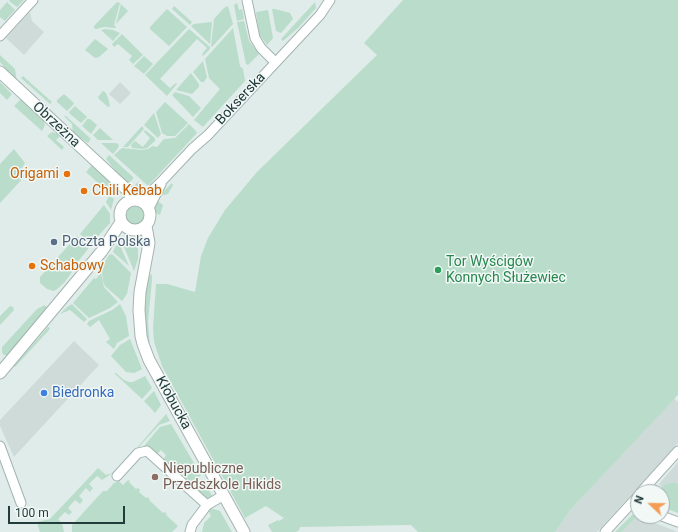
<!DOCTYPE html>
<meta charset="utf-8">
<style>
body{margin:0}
#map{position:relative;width:678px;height:532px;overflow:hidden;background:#e0ece9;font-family:Roboto,sans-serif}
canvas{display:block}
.north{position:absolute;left:630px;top:484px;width:40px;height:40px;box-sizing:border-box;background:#f1f8f6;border:1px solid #9eadab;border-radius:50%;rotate:292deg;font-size:11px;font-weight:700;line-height:16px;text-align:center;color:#213c3b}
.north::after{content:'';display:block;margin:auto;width:14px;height:18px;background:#f49d56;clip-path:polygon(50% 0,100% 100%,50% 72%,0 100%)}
.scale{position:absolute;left:8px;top:506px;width:117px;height:18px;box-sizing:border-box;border:2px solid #213c3b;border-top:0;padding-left:5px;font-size:12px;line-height:14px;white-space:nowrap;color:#213c3b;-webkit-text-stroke:3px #f1f8f6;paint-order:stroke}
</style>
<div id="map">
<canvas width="678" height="532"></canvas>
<div class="north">N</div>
<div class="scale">100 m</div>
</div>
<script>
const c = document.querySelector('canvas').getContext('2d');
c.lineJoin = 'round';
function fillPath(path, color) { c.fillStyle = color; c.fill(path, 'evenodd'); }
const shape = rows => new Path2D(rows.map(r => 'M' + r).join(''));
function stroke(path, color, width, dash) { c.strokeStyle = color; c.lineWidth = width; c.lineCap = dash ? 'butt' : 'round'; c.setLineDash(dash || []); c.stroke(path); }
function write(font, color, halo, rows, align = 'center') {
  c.font = font + ' Roboto,sans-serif'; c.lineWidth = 3; c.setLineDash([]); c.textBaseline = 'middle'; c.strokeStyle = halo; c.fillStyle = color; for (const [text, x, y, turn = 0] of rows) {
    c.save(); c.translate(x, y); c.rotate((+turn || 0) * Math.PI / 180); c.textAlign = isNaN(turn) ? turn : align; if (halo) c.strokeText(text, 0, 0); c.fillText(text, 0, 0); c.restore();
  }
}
const built = shape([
 [30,12,32,21,44,32,24,55,6,38],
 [120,82,131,93,120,104,109,94],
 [74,341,99,365,14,457,0,426,0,420],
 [674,398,678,402,678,443,597,532,555,532,571,509],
 [678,462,678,484,675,482,665,484,662,487,659,484],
 [637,516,678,532,622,532]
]);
const green = shape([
 [10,0,24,0,17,7,9,1],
 [403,0,678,0,678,395,571,509,555,532,418,532,411,525,300,527,299,530,296,532,272,532,268,525,278,520,279,521,284,518,266,506,245,518,162,366,154,342,153,328,156,284,167,284,195,292,201,256,208,238,225,210,257,172,377,55,364,43],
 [7,2,15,10,5,21,0,17,0,10],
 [117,2,120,3,114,25,116,27,115,28,104,27,96,29,94,28,94,26],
 [315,2,316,8,298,28,283,41,281,39],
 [237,3,239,10,242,9,244,19,237,21,234,5],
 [121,4,128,11,116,24],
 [174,6,192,22,190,25,172,9],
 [228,6,233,24,212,47,211,46,214,19,224,8],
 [167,9,187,27,169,46,150,29,150,27],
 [272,9,275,9,290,13,293,19,281,33,276,31],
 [268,10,273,38,267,45,259,34,256,12],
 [244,21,249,41,259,54,248,65,246,64,237,22],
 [211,22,212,23,210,44,191,26,194,24],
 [233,28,240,66,243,69,245,81,203,127,194,120,220,89,209,78,205,59],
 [105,29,113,30,120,33,113,41,101,30],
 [189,29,210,47,210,49,203,56,202,54,207,48,197,39,160,79,170,88,176,83,177,84,167,96,145,75],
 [122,34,143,55,133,64,129,60,132,56,118,44,114,47,112,44],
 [95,39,108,49,99,57,95,58,85,50],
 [0,55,15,69,17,82,0,62],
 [144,56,153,64,144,74,134,66],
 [203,61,207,77,204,82,201,82,193,72],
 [191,73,199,84,199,87,192,94,176,90],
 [23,76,52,102,50,104,21,78],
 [0,82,12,94,7,100,0,93],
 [103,91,106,93,109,101,110,106,108,107,99,99,98,97],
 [175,92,189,96,201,108,193,117,172,95],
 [64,94,74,103,73,105,67,111,57,102,57,100],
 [21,99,44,121,45,125,42,131,14,106],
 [165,102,188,123,175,136,167,136,162,133,156,112],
 [75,106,86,116,87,117,81,123,70,114,69,112],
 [154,113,161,134,158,138,144,125],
 [64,116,66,116,91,139,88,143,73,133,72,124],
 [87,119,90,119,97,125,91,134,82,126],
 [189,124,195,130,197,133,149,185,147,185,114,155,122,148,141,150,148,149,153,146,157,147,164,139,175,138],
 [142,126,144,129,128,147,123,147],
 [100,128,113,140,98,140,93,135],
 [145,130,155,138,155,141,147,148,143,149,132,148,131,145,135,141,143,147,150,138,144,132],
 [52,132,61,135,56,140,64,147,62,150,47,136],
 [101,143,116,143,119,145,118,148,113,154],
 [14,149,25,163,20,171,25,176,0,203,0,164],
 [109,155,133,177,133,179,127,185,106,159],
 [92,165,107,179,114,188,116,192,112,194,110,194,86,172],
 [138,182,141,185,145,191,139,193,135,193,131,189],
 [172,183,173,185,168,194,159,196],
 [109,196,114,199,111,210,106,202],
 [156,200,163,205,160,215,154,212,154,208],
 [104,205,110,214,110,223,91,244,80,234],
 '125 216a10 10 0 1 1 20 0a10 10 0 1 1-20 0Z',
 [77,236,89,247,88,249,72,269,72,272,64,283,57,289,54,291,47,289,40,283,40,277],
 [125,240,132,241,136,244,138,249,138,259,134,271,122,242],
 [119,243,129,266,113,252,115,247],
 [112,254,131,273,127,294,122,301,105,286,103,281,102,273,100,270,109,255],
 [101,273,104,287,118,302,110,308,89,318,73,303,94,278,96,279],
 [152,274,152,280,148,322,150,346,145,326,144,304,147,282,150,275],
 [72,304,87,319,84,322,70,310,60,314,67,307],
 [120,304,126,316,129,336,117,343,114,349,106,342,110,339,99,320,90,327,87,324,89,321,112,310],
 [45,305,47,308,9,355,4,355,2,353,2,347,37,309],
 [10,306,13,307,14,310,0,325,0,316],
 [48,327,50,328,49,330,15,367,14,366],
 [130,339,142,369,134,373,126,372,111,356,120,345],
 [114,373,116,373,124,380,129,382,133,382,145,376,152,388,142,399],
 [154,391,161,405,155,413,144,401],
 [166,414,170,421,159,425,137,449,135,450],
 [171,424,201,475,191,485,182,477,185,473,172,460,168,464,163,460,166,455,161,450,157,454,146,447,143,447,160,427],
 [98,468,106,475,112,473,114,471,114,472,102,480,97,476,89,484,93,488,90,492,86,488,79,496,83,500,80,504,75,500,68,508,72,512,69,515,65,512,58,519,62,523,64,532,40,532,37,522,50,519],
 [202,479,213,497,210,498,206,498,194,488],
 [128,480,130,481,129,482,136,489,138,488,140,490,139,492,146,498,147,497,150,499,149,500,163,513,164,512,167,514,166,515,178,526,172,532,72,532,72,525,103,491,107,491,114,483,119,481,123,485],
 [675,482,678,484,678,513,662,507,662,492,661,492,662,487,665,484],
 [210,508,220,511,232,532,202,532,204,523,211,516,208,510],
 [633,514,637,516,622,532,615,532]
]);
const minor = shape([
 [247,0,255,38,261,48,275,62],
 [0,36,33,0],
 [141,201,161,182,192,149,208,135,320,15,330,0],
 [149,208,161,184],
 [0,446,21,503],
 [117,476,138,453,147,451,207,505],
 [641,492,678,451],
 [662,516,678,522],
 [190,532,192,525,207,505,224,495],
 [605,532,638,496]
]);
const tertiary = shape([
 [0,72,126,189,135,200],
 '120 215a15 15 0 1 1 30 0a15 15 0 1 1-30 0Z',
 [146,226,149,243,148,249,140,292,139,310,141,336,143,344,149,360,244,532],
 [0,373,102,251,121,222]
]);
const markers = [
 [67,174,4,"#e8710a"],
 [84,191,4,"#e8710a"],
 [54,242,4,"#5c6f8a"],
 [32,266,4,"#e8710a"],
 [438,270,4,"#2e9e5b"],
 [44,393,4,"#3f7fe0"],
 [155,477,4,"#8d6e63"]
];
const streetNames = [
 ["Bokserska",241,99,-47],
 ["Obrzeżna",56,125,43],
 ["Kłobucka",173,403,61]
];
const foodNames = [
 ["Origami",59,174,"right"],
 ["Chili Kebab",92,191],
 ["Schabowy",40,266]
];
const serviceNames = [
 ["Poczta Polska",62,242]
];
const leisureNames = [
 ["Tor Wyścigów",446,262],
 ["Konnych Służewiec",446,278]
];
const shopNames = [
 ["Biedronka",52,393]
];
const educationNames = [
 ["Niepubliczne",163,469],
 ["Przedszkole Hikids",163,485]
];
fillPath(built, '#cfdbd8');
fillPath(green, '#b9ddca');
stroke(minor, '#a3b4b1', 11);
stroke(tertiary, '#a3b4b1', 13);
stroke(minor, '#fff', 9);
stroke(tertiary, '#fff', 11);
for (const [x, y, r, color] of markers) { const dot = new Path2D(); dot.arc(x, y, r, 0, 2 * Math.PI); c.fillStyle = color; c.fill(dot); stroke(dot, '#f1f8f6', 1.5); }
write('14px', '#213c3b', '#f1f8f6', streetNames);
write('14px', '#c56008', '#f1f8f6', foodNames, 'left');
write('14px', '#4e5e75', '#f1f8f6', serviceNames, 'left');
write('14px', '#27864d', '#f1f8f6', leisureNames, 'left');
write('14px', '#366cbe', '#f1f8f6', shopNames, 'left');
write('14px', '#785e54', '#f1f8f6', educationNames, 'left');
</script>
